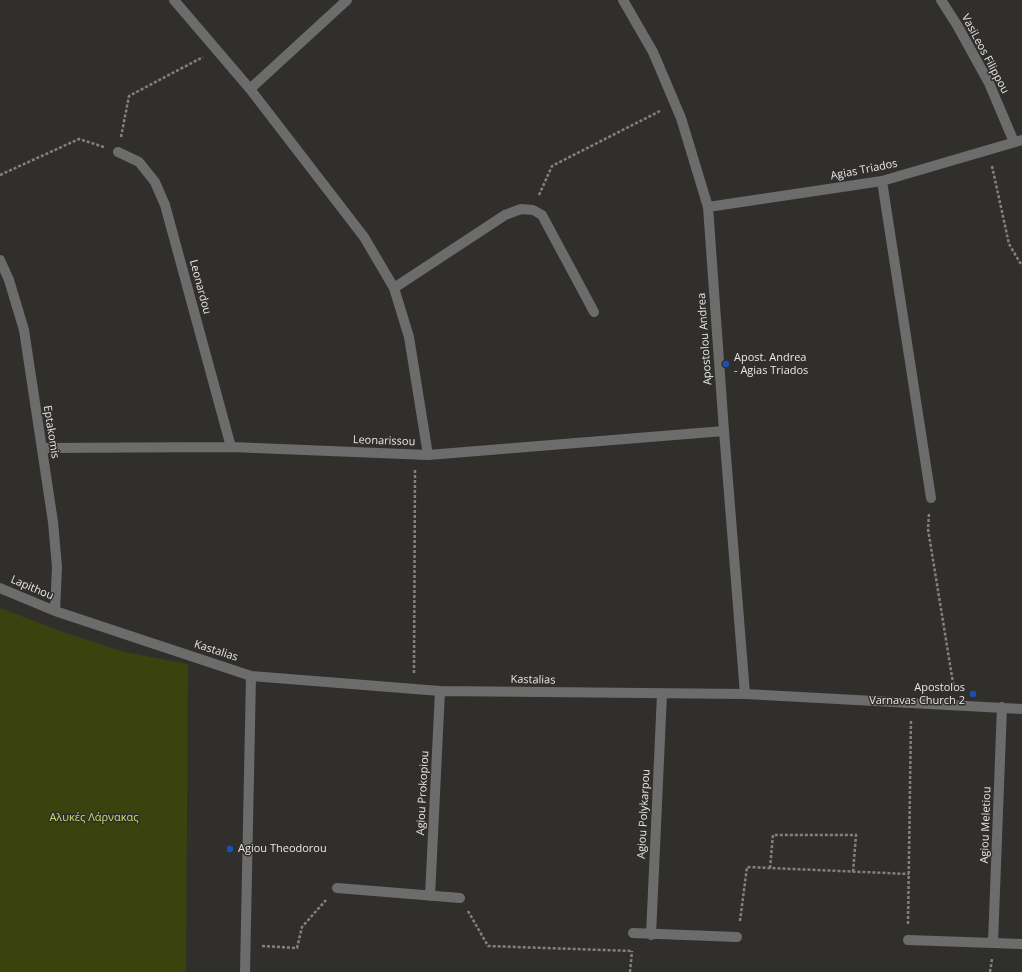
<!DOCTYPE html>
<meta charset="utf-8">
<style>
body{margin:0}
canvas{display:block;background:#312f2c}
</style>
<canvas width="1022" height="972"></canvas>
<script>
const c = document.querySelector('canvas').getContext('2d');
c.lineJoin = 'round';
function fillPath(path, color) { c.fillStyle = color; c.fill(path, 'evenodd'); }
const shape = rows => new Path2D(rows.map(r => 'M' + r).join(''));
function stroke(path, color, width, dash) { c.strokeStyle = color; c.lineWidth = width; c.lineCap = dash ? 'butt' : 'round'; c.setLineDash(dash || []); c.stroke(path); }
function write(font, color, halo, rows, align = 'center') {
  c.font = font + ' "Open Sans",sans-serif'; c.lineWidth = 3; c.setLineDash([]); c.textBaseline = 'middle'; c.strokeStyle = halo; c.fillStyle = color; for (const [text, x, y, turn = 0] of rows) {
    c.save(); c.translate(x, y); c.rotate((+turn || 0) * Math.PI / 180); c.textAlign = isNaN(turn) ? turn : align; if (halo) c.strokeText(text, 0, 0); c.fillText(text, 0, 0); c.restore();
  }
}
const green = shape([
 [0,608,63,632,124,652,188,664,186,972,0,972]
]);
const path = shape([
 [121,137,129,96,203,57],
 [992,166,1009,244,1022,266],
 [0,175,79,139,104,147],
 [539,195,552,166,660,111],
 [929,514,928,529,954,689],
 [414,673,415,470],
 [770,868,773,835,856,835,853,872],
 [468,911,488,946,632,951],
 [740,921,747,867,909,874],
 [908,924,911,719],
 [262,946,297,948,302,927,326,900],
 [630,972,632,951],
 [990,972,992,959]
]);
const street = shape([
 [174,0,250,89,364,237,394,288,409,337,428,455],
 [623,0,653,52,681,118,708,207,724,431,745,694],
 [941,0,957,25,989,83,1014,142],
 [250,89,347,0],
 [118,152,139,162,155,182,165,205,231,447],
 [882,181,931,498],
 [708,207,882,181,1022,140],
 [0,260,9,280,24,330,53,522,57,567,55,611],
 [394,288,505,215,521,209,533,210,542,215,594,312],
 [42,448,231,447,428,455,724,431],
 [0,588,55,611,251,676,440,691,745,694,1022,709],
 [337,888,460,898],
 [430,896,440,691],
 [633,933,737,937],
 [651,935,662,694],
 [908,940,1022,944],
 [993,943,1002,707],
 [245,972,251,676]
]);
const markers = [
 [726,364,4,"#1a4fb4"],
 [973,694,4,"#1a4fb4"],
 [230,849,4,"#1a4fb4"]
];
const streetNames = [
 ["VasiLeos Filippou",985,54,62],
 ["Agias Triados",864,170,-11],
 ["Leonardou",200,287,75],
 ["Apostolou Andrea",705,339,-94],
 ["Eptakomis",51,432,81],
 ["Leonarissou",384,441,2],
 ["Lapithou",32,588,23],
 ["Kastalias",216,651,18],
 ["Kastalias",533,680,1],
 ["Agiou Prokopiou",423,793,-87],
 ["Agiou Polykarpou",644,814,-87],
 ["Agiou Meletiou",986,825,-88]
];
const poiNames = [
 ["Apost. Andrea",734,358],
 ["- Agias Triados",734,371],
 ["Apostolos",965,688,"right"],
 ["Varnavas Church 2",965,701,"right"],
 ["Agiou Theodorou",238,849]
];
const parkNames = [
 ["Αλυκές Λάρνακας",94,818]
];
fillPath(green, '#3a420e');
stroke(path, '#83817f', 2.5, [3, 2]);
stroke(street, '#6d6c6c', 10);
for (const [x, y, r, color] of markers) { const dot = new Path2D(); dot.arc(x, y, r, 0, 2 * Math.PI); c.fillStyle = color; c.fill(dot); stroke(dot, '#312f2c', 1.5); }
write('11px', '#e8e7e5', '#312f2c', streetNames);
write('11px', '#e8e7e5', '#312f2c', poiNames, 'left');
write('11px', '#c8dc6e', '#312f2c', parkNames);
</script>
